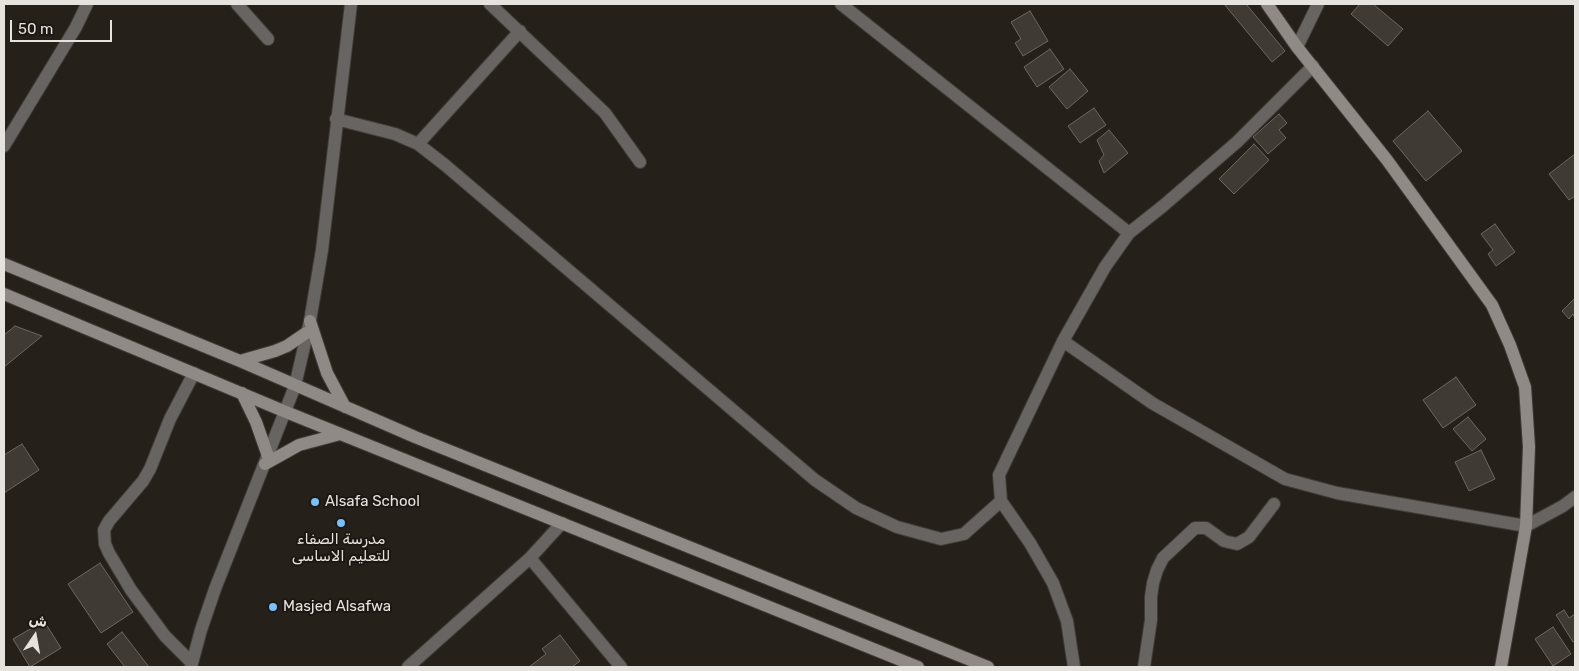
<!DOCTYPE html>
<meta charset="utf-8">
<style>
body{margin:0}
#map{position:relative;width:1579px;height:671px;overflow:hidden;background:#26201b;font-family:Rubik,Cairo,sans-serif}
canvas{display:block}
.frame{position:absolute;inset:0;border:5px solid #e6e2de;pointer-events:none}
.north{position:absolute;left:10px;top:611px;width:50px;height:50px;-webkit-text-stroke:4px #1c1712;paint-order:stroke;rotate:12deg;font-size:14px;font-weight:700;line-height:20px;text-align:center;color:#e6e2de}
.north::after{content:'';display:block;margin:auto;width:18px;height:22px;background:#e6e2de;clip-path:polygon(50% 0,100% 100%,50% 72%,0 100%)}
.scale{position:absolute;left:10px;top:20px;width:102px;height:22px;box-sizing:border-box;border:2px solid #e6e2de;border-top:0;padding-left:6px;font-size:15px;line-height:18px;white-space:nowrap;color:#e6e2de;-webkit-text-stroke:4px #1c1712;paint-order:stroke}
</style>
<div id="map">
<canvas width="1579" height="671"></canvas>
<div class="frame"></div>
<div class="north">ش</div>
<div class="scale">50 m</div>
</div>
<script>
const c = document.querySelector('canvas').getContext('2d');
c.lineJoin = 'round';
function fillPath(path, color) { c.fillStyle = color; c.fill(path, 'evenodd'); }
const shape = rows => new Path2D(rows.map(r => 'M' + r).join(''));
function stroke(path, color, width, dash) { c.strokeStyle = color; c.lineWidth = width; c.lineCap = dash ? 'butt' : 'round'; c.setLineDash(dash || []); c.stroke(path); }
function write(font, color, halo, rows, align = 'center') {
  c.font = font + ' Rubik,Cairo,sans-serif'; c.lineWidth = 4; c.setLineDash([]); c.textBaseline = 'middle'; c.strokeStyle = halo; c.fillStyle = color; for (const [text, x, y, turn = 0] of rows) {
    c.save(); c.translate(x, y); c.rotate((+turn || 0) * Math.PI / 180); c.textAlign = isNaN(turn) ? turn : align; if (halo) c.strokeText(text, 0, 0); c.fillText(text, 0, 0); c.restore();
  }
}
const building = shape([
 [1224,4,1246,4,1285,51,1272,62,1224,4],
 [1360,4,1373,4,1403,29,1388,46,1351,14,1360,4],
 [1030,11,1048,41,1023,56,1015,43,1021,39,1011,22,1030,11],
 [1050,49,1064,69,1037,87,1024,67,1050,49],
 [1070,69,1088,91,1067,109,1049,87,1070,69],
 [1094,108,1106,125,1080,143,1068,126,1094,108],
 [1428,111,1462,151,1426,181,1393,141,1428,111],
 [1279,114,1287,123,1279,130,1286,138,1268,154,1253,137,1279,114],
 [1109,130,1128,153,1104,173,1099,161,1104,155,1097,140,1109,130],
 [1254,144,1269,160,1234,194,1219,179,1254,144],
 [1575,154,1575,196,1569,200,1549,174,1575,154],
 [1495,224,1515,252,1496,266,1488,254,1493,250,1481,234,1495,224],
 [1575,298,1575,318,1573,314,1569,319,1562,311,1575,298],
 [15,326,42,336,4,367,4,335,15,326],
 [1456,377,1476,405,1443,428,1423,400,1456,377],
 [1468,417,1486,439,1472,451,1453,429,1468,417],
 [22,444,39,470,4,493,4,455,22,444],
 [1481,450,1495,479,1469,491,1455,462,1481,450],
 [100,563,133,612,101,633,68,584,100,563],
 [1564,610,1569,618,1575,614,1575,641,1573,642,1556,615,1564,610],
 [44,621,61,648,30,667,13,639,44,621],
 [1553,627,1571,654,1553,666,1535,639,1553,627],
 [122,632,149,667,125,667,107,644,122,632],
 [560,635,580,661,572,667,529,667,546,654,542,649,560,635]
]);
const street = shape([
 [237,4,268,39],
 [490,4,605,113,640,162],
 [841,4,1129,233],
 [1297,47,1318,4],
 [336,119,395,134,418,144,445,165,815,480,856,508,897,527,941,539,964,534,1001,501],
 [418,144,520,31],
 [4,146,76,27,87,4],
 [1063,341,1152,403,1285,479,1337,493,1526,526,1563,506,1575,497],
 [530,558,621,667],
 [192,663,165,636,131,590,109,553,105,544,104,530,109,521,143,481,150,469,170,419,194,373],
 [191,667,201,630,215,589,295,386,310,321,322,250,351,4],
 [408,667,530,558,562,523],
 [1074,667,1067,621,1053,583,1030,543,1001,501,999,475,1063,341,1105,267,1129,233,1163,206,1237,142,1313,66],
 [1144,667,1151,620,1151,597,1153,583,1157,570,1163,558,1195,528,1206,528,1224,541,1237,544,1249,537,1274,504]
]);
const secondary = shape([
 [1267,4,1297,47,1387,160,1492,305,1510,345,1525,387,1529,447,1526,526,1501,667],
 [4,264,240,361,415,437,988,667],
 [4,294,286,412,918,667],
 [310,321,327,373,345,407],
 [240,361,275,351,287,346,306,333],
 [242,393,256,422,268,456],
 [265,464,299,445,340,434]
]);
const markers = [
 [315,502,5,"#79bff8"],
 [341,523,5,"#79bff8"],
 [273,607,5,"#79bff8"]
];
const poiNames = [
 ["Alsafa School",325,502],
 ["مدرسة الصفاء",341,540,"center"],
 ["للتعليم الاساسى",341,557,"center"],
 ["Masjed Alsafwa",283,607]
];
fillPath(building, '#403a34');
stroke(building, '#6e6761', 1);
stroke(street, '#413b36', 14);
stroke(secondary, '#413b36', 14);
stroke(street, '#676461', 12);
stroke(secondary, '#8f8a86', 12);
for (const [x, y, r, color] of markers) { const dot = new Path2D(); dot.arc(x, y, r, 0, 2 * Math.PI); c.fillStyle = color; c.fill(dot); stroke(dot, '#1c1712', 2); }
write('15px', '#e6e2de', '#1c1712', poiNames, 'left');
</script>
